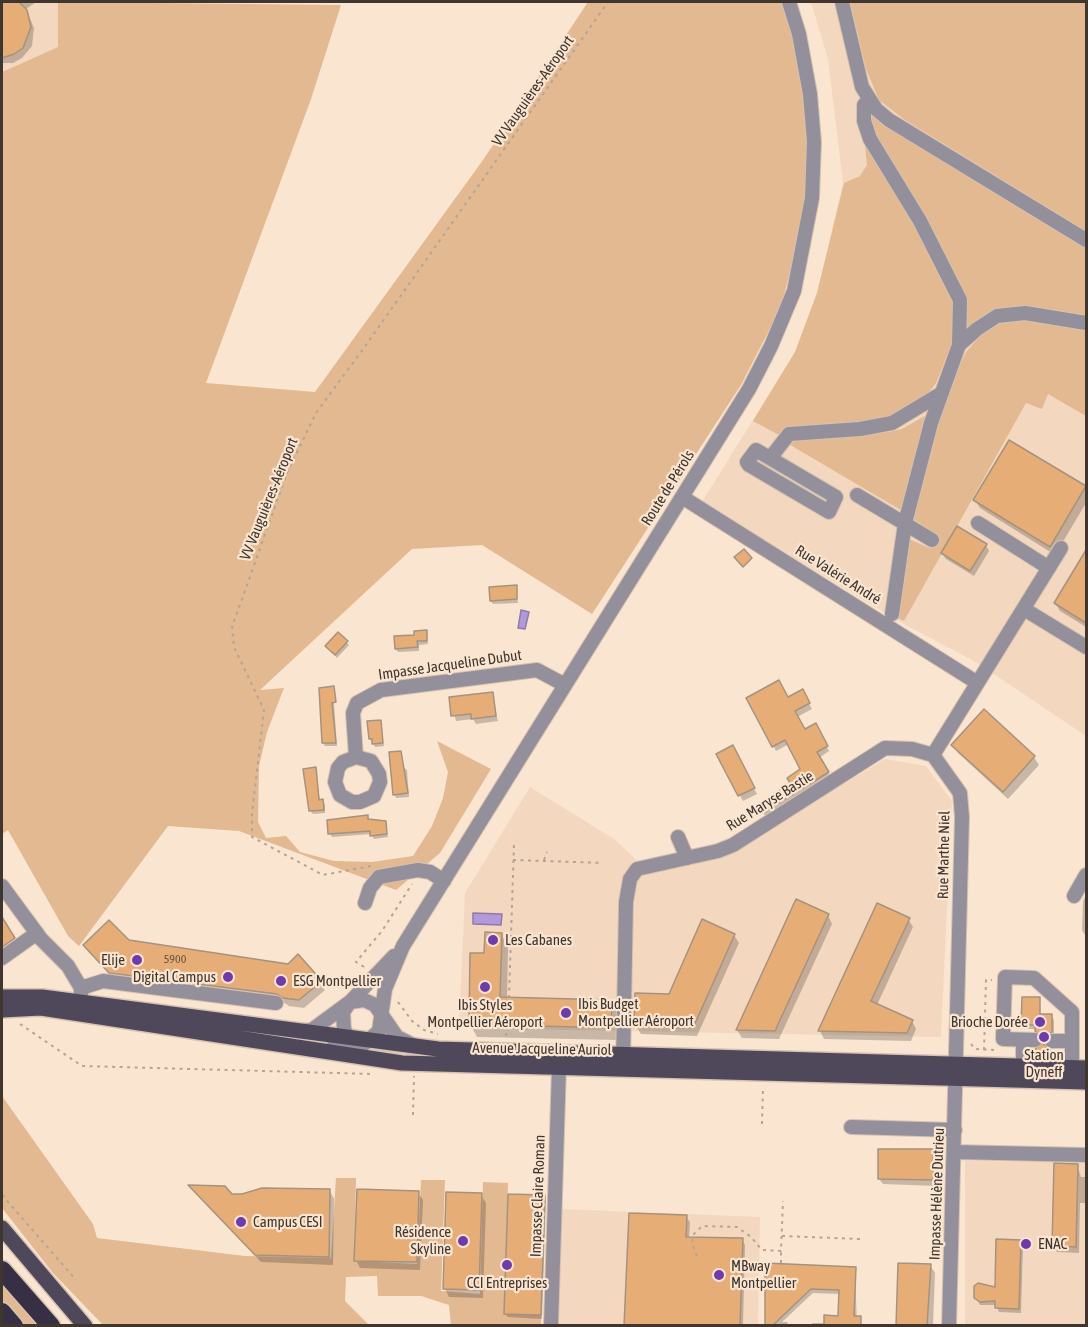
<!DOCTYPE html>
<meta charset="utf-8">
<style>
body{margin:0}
#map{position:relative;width:1088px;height:1327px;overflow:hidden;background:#fae5d1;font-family:"Asap Condensed",sans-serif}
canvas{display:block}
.frame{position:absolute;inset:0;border:3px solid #3f362f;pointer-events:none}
</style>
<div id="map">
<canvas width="1088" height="1327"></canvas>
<div class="frame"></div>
</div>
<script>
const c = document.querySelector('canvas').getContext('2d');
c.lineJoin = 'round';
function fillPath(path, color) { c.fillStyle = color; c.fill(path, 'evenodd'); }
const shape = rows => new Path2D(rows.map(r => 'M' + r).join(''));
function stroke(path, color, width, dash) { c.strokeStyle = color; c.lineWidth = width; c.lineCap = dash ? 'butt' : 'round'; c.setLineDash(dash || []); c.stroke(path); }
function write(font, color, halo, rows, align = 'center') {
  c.font = font + ' "Asap Condensed",sans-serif'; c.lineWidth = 4.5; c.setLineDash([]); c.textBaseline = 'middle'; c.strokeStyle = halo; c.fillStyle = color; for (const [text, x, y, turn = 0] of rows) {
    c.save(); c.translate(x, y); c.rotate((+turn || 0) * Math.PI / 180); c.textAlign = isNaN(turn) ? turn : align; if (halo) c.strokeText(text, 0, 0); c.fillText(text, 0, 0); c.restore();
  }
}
const built = shape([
 [2,2,216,2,58,2,59,47,2,72],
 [811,2,1086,2,1086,736,976,662,898,621,702,502,795,352,817,293,843,183,828,59],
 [885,759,926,766,952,801,941,1037,459,1028,465,893,530,787,614,839,648,871,720,859],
 [965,1161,1086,1162,1086,1325,965,1325],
 [562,1209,760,1217,758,1325,559,1326]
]);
const green = shape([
 [58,2,341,5,311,99,206,383,315,392,483,160,588,2,781,2,798,51,805,103,807,176,804,217,781,307,741,385,592,614,482,545,412,549,260,690,284,688,267,732,259,766,258,822,266,838,286,836,300,852,334,861,372,862,413,856,432,826,443,798,448,772,437,741,491,769,440,853,396,890,239,831,168,826,79,946,68,936,8,830,2,834,2,72,58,47],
 [850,2,1086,2,1086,231,905,120,879,100,866,69],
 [869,112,1086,246,1086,319,1022,308,967,331,966,318,872,134],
 [869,143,953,295,956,314,953,340,936,383,920,405,884,423,784,430,779,435,753,421,795,352,817,293,844,183,860,176,867,165,865,145],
 [1025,319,1086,330,1086,416,1048,394,1042,409,1026,403,904,621,897,618,907,538,929,548,938,535,910,517,941,405,966,352,988,327,1003,320],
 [930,413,904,512,787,443,811,438,888,432,902,429],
 [2,1096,93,1224,97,1238,245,1256,331,1258,336,1178,356,1178,354,1261,417,1264,421,1180,445,1180,441,1291,480,1294,483,1182,508,1183,504,1314,541,1315,541,1325,451,1325,449,1305,421,1296,378,1296,377,1276,346,1277,345,1301,369,1325,103,1325,53,1273,2,1208],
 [2,1282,41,1325,24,1325,2,1301]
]);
const water = shape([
 [521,610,529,612,525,629,518,628,521,610],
 [473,913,502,914,501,925,473,924,473,913]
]);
const shadow = shape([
 [2,2,36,2,26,9,34,28,32,46,22,58,13,63,2,63],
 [1010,442,1086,489,1086,503,1055,555,980,508,975,500],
 [986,545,989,551,974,576,946,559,942,553],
 [1086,553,1086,627,1060,611,1055,603],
 [516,587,518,603,493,604,491,601],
 [426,632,428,644,419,645,419,651,398,652,396,649],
 [346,642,349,645,337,658,327,646],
 [333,688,337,746,325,746,323,743],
 [802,691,812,709,797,717,804,731,815,725,829,751,819,758,831,778,766,817,759,806,792,784,802,770,789,744,776,751,748,698,787,699],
 [492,693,498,721,476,724,473,719,456,721,450,698],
 [984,711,1034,757,1039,765,1008,799,958,753,953,745],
 [380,722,384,746,375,747,370,738],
 [732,747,757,794,743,801,718,754],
 [400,752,403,767,407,770,409,797,396,798,394,794],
 [316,769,320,801,325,804,325,813,313,814,310,810],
 [367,816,370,821,385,822,388,837,374,839,371,834,332,837,330,834],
 [1086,895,1086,937,1082,930,1083,901],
 [828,915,832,924,779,1039,742,1038,737,1030],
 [908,919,913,927,877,1005,912,1021,916,1029,911,1041,824,1039,820,1031],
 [2,920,17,944,2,958],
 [501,934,508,947,507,999,611,1002,618,1014,618,1040,477,1037,470,1024,472,955,486,955],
 [734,935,739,943,697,1036,641,1034,636,1026,636,995,670,995],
 [128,942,288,965,298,956,325,990,304,1008,289,1006,283,1002,115,981,85,945],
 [1039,999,1041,1015,1051,1015,1054,1020,1054,1035,1047,1042,1037,1029,1025,1029,1023,1024],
 [933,1151,936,1157,936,1186,883,1184,879,1179],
 [1077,1165,1081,1177,1086,1177,1086,1203,1080,1203,1079,1253,1057,1252,1054,1246],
 [191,1187,231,1195,330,1191,334,1199,333,1265,261,1262],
 [418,1193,423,1200,420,1270,360,1268,356,1260],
 [481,1195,486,1203,483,1298,449,1297,445,1289],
 [544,1196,546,1200,542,1319,508,1317,505,1314],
 [686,1217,690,1222,689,1238,742,1240,745,1245,743,1326,625,1326],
 [1020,1241,1023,1246,1021,1313,999,1312,996,1305,980,1305,974,1294,997,1288],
 [766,1265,855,1268,857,1326,812,1326,812,1323,826,1323,839,1317,840,1294,813,1293,782,1322,787,1322,789,1326,766,1326],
 [930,1265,935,1273,933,1326,897,1326]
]);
const building = shape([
 [2,2,19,2,27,10,31,27,23,48,14,54,2,58,2,2],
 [1009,440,1086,486,1050,547,973,500,1009,440],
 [957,526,987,544,970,571,941,553,957,526],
 [744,549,752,558,743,567,734,557,744,549],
 [1086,550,1086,623,1054,603,1086,550],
 [517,585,517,599,490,601,489,587,517,585],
 [427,630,427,641,417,641,418,647,395,649,394,636,414,635,414,631,427,630],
 [338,632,348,641,335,655,325,646,338,632],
 [779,680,788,697,803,689,810,703,795,711,805,729,816,723,828,746,817,752,829,772,762,813,757,806,790,783,787,778,800,769,785,740,772,747,746,698,779,680],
 [334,686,336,702,332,703,336,743,322,743,319,688,334,686],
 [493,692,496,716,471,719,471,714,451,716,449,697,493,692],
 [984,709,1035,756,1003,792,951,745,984,709],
 [381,720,383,743,372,744,372,739,369,739,367,721,381,720],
 [733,745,755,788,738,796,716,754,733,745],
 [401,751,408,793,393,795,389,752,401,751],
 [316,767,319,800,323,799,324,810,309,811,303,769,316,767],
 [368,815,368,819,386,821,387,834,370,836,370,831,328,834,327,820,368,815],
 [796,899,829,914,775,1031,736,1030,796,899],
 [877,903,910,918,871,1001,913,1020,907,1033,818,1031,877,903],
 [2,917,15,938,2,947,2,917],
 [702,919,735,934,693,1028,634,1026,635,993,669,994,702,919],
 [109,920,129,940,288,964,298,954,322,981,299,1000,283,998,277,994,109,973,83,945,109,920],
 [485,932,502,933,500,997,612,1000,611,1028,469,1024,470,953,484,953,485,932],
 [1022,997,1040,997,1040,1014,1052,1014,1052,1032,1044,1038,1035,1031,1035,1025,1021,1025,1022,997],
 [1043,1043,1052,1052,1035,1052,1035,1049,1043,1043],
 [878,1149,933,1149,933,1180,878,1179,878,1149],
 [1054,1163,1078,1164,1076,1247,1052,1246,1054,1163],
 [188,1185,225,1186,232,1194,242,1194,262,1188,330,1189,329,1257,255,1255,188,1185],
 [357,1189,419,1191,417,1262,354,1261,357,1189],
 [446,1192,482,1193,479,1290,443,1289,446,1192],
 [508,1194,545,1195,541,1315,504,1314,508,1194],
 [629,1213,687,1215,686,1237,743,1238,740,1326,624,1326,629,1213],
 [996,1239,1021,1240,1019,1309,995,1308,995,1301,980,1302,974,1298,974,1286,978,1283,995,1287,996,1239],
 [765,1263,856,1267,854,1316,861,1316,861,1326,824,1326,824,1315,838,1316,839,1290,811,1289,772,1326,765,1326,765,1263],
 [898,1263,931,1264,927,1326,896,1326,898,1263]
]);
const path = shape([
 [513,860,603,863],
 [544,860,547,852],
 [371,866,323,875,252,837,252,814,264,710,234,647,232,627,287,473,316,413,366,345,608,2],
 [364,967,356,962,382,931,412,884],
 [509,998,514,844],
 [398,1002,412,1021,424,1030,438,1034],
 [20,1024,82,1066,373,1074],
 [506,1036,506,1025],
 [971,1044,975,1049,995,1050],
 [984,1050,986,980,992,980],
 [413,1115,414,1076],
 [762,1124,763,1087],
 [2,1195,76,1280],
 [782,1236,860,1239],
 [697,1256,692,1243,693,1235,702,1226,737,1227,751,1237,762,1250,781,1251,783,1201],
 [781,1263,781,1251]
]);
const minor = shape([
 [842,2,862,87,876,109,889,120,1086,240],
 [869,99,864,105,864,121,870,139,920,221,960,300,959,345],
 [756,450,836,497,829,512,749,465,747,462,756,450],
 [771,457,789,434,860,429,892,423,942,393],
 [857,495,932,540],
 [682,497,976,682],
 [978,523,1049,568],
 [1024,609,1086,647],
 [892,614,905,523,931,423,959,345,977,329,997,316,1025,313,1086,323],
 [933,755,1061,548],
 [356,757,343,762,338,768,335,782,340,795,352,802,360,802,374,796,380,782,379,774,371,761,356,757,353,713,357,703,381,690,537,670,565,685],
 [678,837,687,858],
 [2,886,41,939,68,966,81,988,81,995],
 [1074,896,1086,875],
 [365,903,370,888,379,877,418,870,430,872,444,881],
 [2,958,37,933],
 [81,988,103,981,276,1003],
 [303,1031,312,1030,350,1002,364,1000,375,1005,397,1037,413,1045],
 [1035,1040,1003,1039,1005,977,1034,978,1072,1012,1072,1068],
 [1052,1041,1072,1041],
 [353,1043,344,1030,343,1012,350,1002,394,956],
 [333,1047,363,1045,379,1031,385,989,403,946,749,389,771,346,794,291,812,198,814,142,810,94,799,34,789,2],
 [623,1065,626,902,630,879,637,869,718,851,733,845,885,748,912,749,933,755,960,793,962,817,949,1326],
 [1023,1066,1023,1040],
 [851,1127,955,1130],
 [954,1152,1086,1155],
 [551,1326,559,1067]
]);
const major = shape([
 [2,997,42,997,438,1049,1086,1068],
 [2,1010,41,1008,402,1063,1086,1082],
 [2,1228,85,1326]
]);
const highway = shape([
 [2,1270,51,1326],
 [2,1312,14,1326]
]);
const markers = [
 [493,940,6,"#6f39b0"],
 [137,960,6,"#6f39b0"],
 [228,977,6,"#6f39b0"],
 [281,981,6,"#6f39b0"],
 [485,987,6,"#6f39b0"],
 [566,1013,6,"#6f39b0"],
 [1040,1022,6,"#6f39b0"],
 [1044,1037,6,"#6f39b0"],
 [241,1222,6,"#6f39b0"],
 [463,1241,6,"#6f39b0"],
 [1026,1244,6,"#6f39b0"],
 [507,1265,6,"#6f39b0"],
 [719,1275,6,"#6f39b0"]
];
const numberNames = [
 ["5900",175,959]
];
const streetNames = [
 ["VV Vauguières-Aéroport",533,91,-55],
 ["Route de Pérols",668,488,-58],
 ["VV Vauguières-Aéroport",269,499,-68],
 ["Rue Valérie André",838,575,32],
 ["Impasse Jacqueline Dubut",450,665,-8],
 ["Rue Maryse Bastie",770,801,-32],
 ["Rue Marthe Niel",944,855,-89],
 ["Avenue Jacqueline Auriol",542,1049,1],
 ["Impasse Hélène Dutrieu",937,1194,-88],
 ["Impasse Claire Roman",538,1196,-88]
];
const poiNames = [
 ["Les Cabanes",505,940],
 ["Elije",125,960,"right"],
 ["Digital Campus",216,977,"right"],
 ["ESG Montpellier",293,981],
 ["Ibis Budget",578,1004],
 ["Montpellier Aéroport",578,1021],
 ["Ibis Styles",485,1005,"center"],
 ["Montpellier Aéroport",485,1022,"center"],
 ["Brioche Dorée",1028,1022,"right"],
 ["Station",1044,1055,"center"],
 ["Dyneff",1044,1072,"center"],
 ["Campus CESI",253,1222],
 ["Résidence",451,1232,"right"],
 ["Skyline",451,1249,"right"],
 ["ENAC",1038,1244],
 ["MBway",731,1266],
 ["Montpellier",731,1283],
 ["CCI Entreprises",507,1283,"center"]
];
fillPath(built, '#f3d8bf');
fillPath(green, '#e2b991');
fillPath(water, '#b199db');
stroke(water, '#8f7ba7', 1.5);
fillPath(shadow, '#0003');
fillPath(building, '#e6ae76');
stroke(building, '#a5927f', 1.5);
stroke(minor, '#d5c2b1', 16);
stroke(major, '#d5c2b1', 18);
stroke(highway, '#d5c2b1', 21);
stroke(path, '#b5a495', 2, [3, 4.5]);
stroke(minor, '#93909b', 14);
stroke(major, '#4f485a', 15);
stroke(highway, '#373044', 18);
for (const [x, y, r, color] of markers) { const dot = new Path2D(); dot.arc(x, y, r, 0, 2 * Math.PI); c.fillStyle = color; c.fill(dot); stroke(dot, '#fae5d1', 2); }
write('12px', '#695441', null, numberNames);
write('15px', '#3f362f', '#fae5d1', streetNames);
write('15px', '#3f362f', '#fae5d1', poiNames, 'left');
</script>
